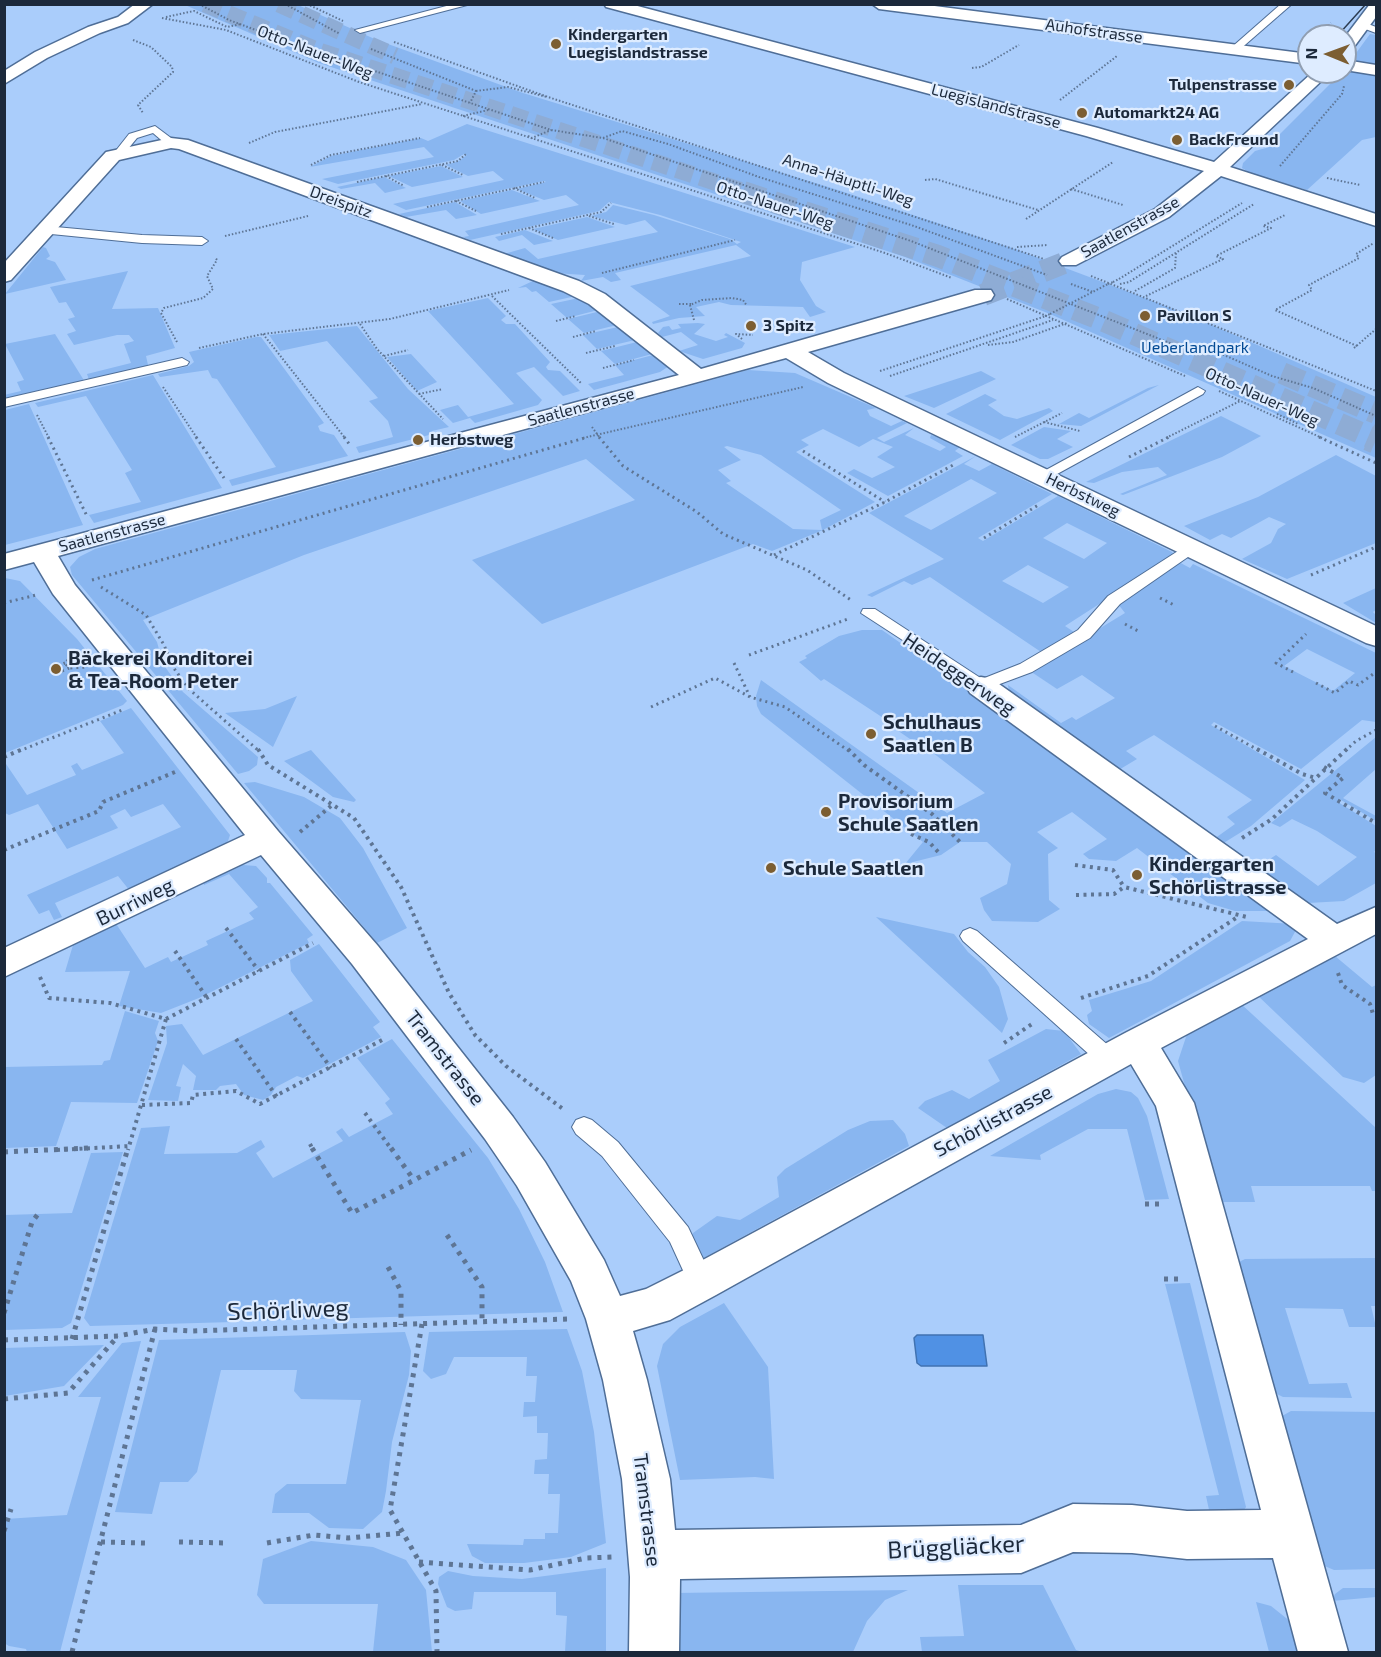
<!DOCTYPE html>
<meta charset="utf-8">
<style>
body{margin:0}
#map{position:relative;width:1381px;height:1657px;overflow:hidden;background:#aacdfb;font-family:"Exo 2",sans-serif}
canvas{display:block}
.frame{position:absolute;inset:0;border:6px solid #1c293b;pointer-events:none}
.north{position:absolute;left:1297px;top:24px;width:60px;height:60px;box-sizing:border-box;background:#deecff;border:2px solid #909eb1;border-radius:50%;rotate:271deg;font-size:16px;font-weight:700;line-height:24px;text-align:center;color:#1c293b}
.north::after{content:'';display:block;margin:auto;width:21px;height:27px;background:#7c5e32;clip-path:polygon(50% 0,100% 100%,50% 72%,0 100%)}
</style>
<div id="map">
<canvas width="1381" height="1657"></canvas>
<div class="frame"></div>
<div class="north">N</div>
</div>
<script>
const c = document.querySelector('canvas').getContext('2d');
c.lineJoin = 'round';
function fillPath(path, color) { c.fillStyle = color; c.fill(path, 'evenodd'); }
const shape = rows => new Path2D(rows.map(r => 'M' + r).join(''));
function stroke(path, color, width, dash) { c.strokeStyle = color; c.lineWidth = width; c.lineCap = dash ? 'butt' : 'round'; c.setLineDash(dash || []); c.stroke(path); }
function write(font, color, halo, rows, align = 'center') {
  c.font = font + ' "Exo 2",sans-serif'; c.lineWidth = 4.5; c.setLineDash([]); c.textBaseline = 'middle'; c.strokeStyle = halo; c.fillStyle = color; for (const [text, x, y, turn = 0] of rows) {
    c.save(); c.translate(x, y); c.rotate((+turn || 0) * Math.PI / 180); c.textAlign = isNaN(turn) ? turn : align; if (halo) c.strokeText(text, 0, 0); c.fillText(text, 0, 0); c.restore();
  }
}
const green = shape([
 [185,5,298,5,377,40,523,93,838,190,1012,248,1108,284,1189,315,1376,397,1376,458,1050,314,905,257,319,63],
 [1370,34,1376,35,1376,67,1351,60],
 [1345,69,1376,74,1376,137,1362,140,1307,190,1250,173,1242,168,1243,163,1255,151,1266,148],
 [467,124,855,247,802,262,800,280,816,306,826,312,810,317,803,307,731,305,719,302,696,307,705,316,679,318,653,324,652,322,670,316,630,286,751,256,736,245,615,273,621,280,611,282,603,277,581,281,585,275,553,273,504,254,525,248,538,259,658,232,645,220,626,225,591,216,606,212,613,205,654,215,730,239,737,244,741,242,660,215,609,202,599,211,470,240,463,237,469,236,465,231,579,205,566,195,544,200,517,189,546,182,544,181,406,210,393,204,504,180,493,171,468,176,446,165,459,161,467,155,464,154,454,160,338,184,322,179,434,157,424,147,310,167,331,156,421,138,428,141],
 [441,166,463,177,412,187,389,176],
 [384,177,406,188,385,193,375,183,341,189,337,187],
 [512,190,540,201,481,214,460,201],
 [455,202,477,215,456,219,446,210,406,217,399,214],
 [587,217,615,227,558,240,533,229],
 [525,230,553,241,534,245,522,235,499,241,495,237],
 [43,247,46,248,50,256,46,259,55,262,66,280,5,294],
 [128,271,112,309,158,308,175,348,146,356,148,365,144,369,89,380,87,374,131,363,124,344,134,341,129,335,117,335,74,345,67,334,76,331,68,319,75,317,66,302,59,303,50,287],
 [535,280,576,296,549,302,536,291,532,292,526,287,518,288],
 [488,298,506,316,501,320,506,324,515,324,550,362,546,367,548,370,560,371,580,391,563,396,534,367,516,373,542,400,538,405,475,423,470,418,453,423,440,410,458,405,468,417,514,404,428,311],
 [579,298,598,310,567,318,551,304],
 [601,311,617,325,584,333,568,319],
 [698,323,705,324,694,334,716,341,728,337,724,335,726,333,745,343,742,348,703,359,679,351,698,345,681,332,662,337,658,333,663,327,669,326,672,330,681,328,678,324],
 [357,326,408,389,449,427,432,431,433,434,359,453,356,447,393,437,388,421,369,401,378,398,327,341,280,351,269,335],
 [618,327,635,340,597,349,583,335],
 [55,334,85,382,5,401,4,395,21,391,17,382,24,380,5,344],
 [256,337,261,337,324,423,318,426,320,431,334,435,348,456,232,486,229,480,276,467,217,379,212,378,208,370,160,377,158,374,189,366,194,362,189,352],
 [637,342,652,354,615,364,601,351],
 [411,354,437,382,417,391,387,357],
 [653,355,669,366,660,372,594,390,588,384,624,375,615,365],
 [748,370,795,373,876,408,867,410,870,416,891,426,902,421,907,423,877,438,884,442,914,428,905,435,940,451,946,447,930,438,931,435,940,437,960,447,955,451,963,456,888,496,847,473,854,469,872,478,895,467,877,457,893,447,873,439,859,447,823,429,801,440,809,445,796,452,875,502,823,530,772,551,753,544,542,624,472,560,635,500,586,459,304,555,143,620,157,642,163,664,183,692,258,757,257,765,249,771,238,774,72,575,70,567,79,557,95,549],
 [727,446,761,455,841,510,820,520,822,530,793,529,726,483,731,481,718,470,741,460,724,447],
 [981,371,996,379,934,408,904,396],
 [153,375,222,488,94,523,89,515,141,502,125,473,132,470,86,396,38,407,35,403],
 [1159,385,1081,426,1059,424,1079,413,1089,418,1148,388],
 [985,394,997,400,988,405,1004,416,1017,419,1049,408,1053,411,1000,440,946,414],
 [29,404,83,525,5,545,5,410],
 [1221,416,1261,436,1222,457,1123,495,1120,494,1167,475,1158,467,1122,472,1094,483,1086,482],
 [1044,427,1071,431,1057,439,1073,447,1048,459,1040,459,1011,445],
 [1336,455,1376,476,1376,543,1287,579,1242,559,1271,543,1278,529,1286,524,1269,517,1231,538,1222,534,1210,540,1184,526,1258,497],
 [976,456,964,464,979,471,992,464,1052,494,978,538,983,541,1058,496,1172,552,1174,556,1065,626,1077,634,1044,654,930,577,912,585,904,581,872,597,867,595,944,559,869,513],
 [971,479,997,493,931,530,904,516],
 [1067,523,1107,543,1084,559,1043,538],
 [1028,565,1069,587,1043,603,1002,581],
 [1177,561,1190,568,1193,564,1376,653,1376,722,1362,720,1301,769,1214,722,1211,725,1305,780,1251,826,1222,844,1214,839,1235,824,1227,817,1252,800,1154,735,1126,751,1137,759,1117,771,1090,748,1009,693,1008,685,1061,723,1072,717,1076,720,1115,698,1082,675,1057,689,1030,671,1125,613,1118,604],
 [1307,649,1355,673,1333,691,1284,666],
 [5,578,20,581,77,639,127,701,123,705,5,753],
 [1376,588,1376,610,1373,612,1376,615,1376,623,1343,603],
 [862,630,882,630,1282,911,1235,911,1208,903,1137,848,1116,861,1089,859,1083,854,1107,839,1072,812,1037,832,1058,848,1048,854,1049,900,1060,909,1038,922,992,921,984,910,980,898,1007,884,1011,864,987,842,960,842,941,855,905,864,923,842,761,714,757,706,756,696,761,680,947,813,985,793,915,739,910,739,894,728,896,727,894,725,824,679,821,681,799,662,807,658,805,656,839,636],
 [297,696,273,747,225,713,265,709],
 [131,708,230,835,228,841,222,848,130,891,118,876,55,903,62,917,54,920,49,910,39,914,27,895,181,827,163,804,131,817,125,809,110,816,118,828,67,849,38,804,9,815,5,813,4,761,27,795,76,775,71,766,77,763,82,770,124,753,100,721],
 [1376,737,1376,769,1343,798,1376,816,1376,821,1341,800,1338,802,1376,826,1376,850,1374,852,1376,853,1376,883,1344,901,1308,903,1256,868,1276,855,1318,886,1357,857,1317,831,1292,819,1280,827,1271,823],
 [311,750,356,800,354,802,333,797,284,761],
 [255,782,304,797,340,818,363,848,407,928,377,943,244,783],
 [243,865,256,866,267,878,267,883,270,883,313,935,307,939,309,943,199,998,161,1013,119,1006,130,971,65,972,73,945,85,933,113,919,145,968,168,957,171,962,208,945,206,941,254,919,249,913,258,907,229,874,204,885,202,880,230,866],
 [876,917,954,934,968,952,985,967,999,987,1008,1019,1002,1033],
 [1242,921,1295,924,1296,930,1290,941,1109,1038,1089,1024,1087,1015,1092,1011,1089,1000,1151,981],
 [319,944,380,1022,373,1027,381,1037,303,1078,297,1076,276,1087,271,1095,263,1100,244,1095,236,1084,220,1086,216,1090,193,1090,196,1076,183,1064,176,1086,181,1087,178,1101,148,1100,167,1043,166,1026,182,1024,203,1055,313,1001,291,971,290,960],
 [1329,951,1372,987,1376,985,1376,1075,1364,1083,1343,1077,1255,993],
 [1240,1003,1376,1128,1376,1191,1372,1191,1370,1186,1251,1186,1255,1202,1217,1202,1178,1061,1188,1031],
 [125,1011,159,1021,155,1033,158,1041,137,1103,71,1102,56,1146,5,1148,5,1067,102,1065,104,1061,110,1060],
 [1046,1029,1064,1031,1081,1054,947,1128,918,1108,925,1101,952,1090,969,1099,1000,1081,988,1060],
 [392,1039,488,1158,519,1209,545,1262,563,1312,252,1321,252,1316,234,1316,233,1322,90,1326,84,1318,141,1128,170,1126,164,1154,237,1153,261,1140,265,1147,256,1153,273,1178,343,1141,336,1132,342,1128,349,1137,393,1114,385,1103,390,1099,357,1058],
 [1116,1089,1131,1092,1138,1098,1147,1116,1169,1199,1145,1200,1127,1129,1088,1129,1040,1155,1041,1160,990,1156,1098,1094],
 [893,1120,905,1134,909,1146,698,1261,689,1247,693,1233,717,1216,740,1220,779,1197,777,1177,785,1169,848,1130,870,1121],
 [123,1152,71,1323,62,1328,5,1330,5,1215,72,1213,91,1153],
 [1376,1258,1376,1306,1371,1306,1376,1327,1349,1327,1343,1309,1285,1308,1309,1384,1347,1383,1352,1398,1283,1397,1277,1394,1272,1388,1239,1262,1245,1259],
 [1190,1283,1246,1507,1238,1519,1211,1519,1206,1496,1219,1495,1165,1284],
 [724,1303,768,1367,774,1479,755,1477,680,1480,657,1366,663,1344,680,1327],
 [567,1329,582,1371,594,1432,606,1543,571,1557,524,1563,485,1563,472,1556,467,1544,523,1545,524,1539,545,1539,545,1533,558,1533,560,1494,548,1494,549,1474,534,1474,535,1460,547,1459,548,1433,537,1433,537,1416,523,1417,524,1402,535,1402,537,1376,526,1376,527,1357,454,1357,446,1374,431,1379,423,1371,429,1332],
 [405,1332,411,1351,409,1375,392,1442,386,1491,382,1512,363,1529,329,1528,309,1513,272,1513,275,1494,287,1484,346,1484,361,1400,301,1399,294,1391,297,1370,221,1370,197,1472,188,1482,160,1482,152,1514,115,1512,159,1340],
 [141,1341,60,1652,27,1652,26,1649,9,1646,4,1643,5,1519,67,1515,101,1397,78,1397,122,1343],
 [104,1345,64,1386,5,1396,5,1348],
 [1291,1411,1376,1412,1376,1569,1334,1570,1320,1564,1282,1422,1282,1416],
 [311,1541,373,1547,406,1560,426,1590,432,1652,373,1652,378,1604,264,1604,257,1595,263,1559],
 [606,1568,606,1652,554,1652,565,1652,567,1616,556,1615,556,1592,474,1592,472,1609,455,1611,447,1607,438,1584,439,1577,448,1571,473,1576,522,1579],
 [958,1585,1043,1585,1076,1650,1083,1652,922,1652,920,1637,964,1636],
 [1343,1588,1376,1588,1376,1597,1332,1601,1335,1594],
 [908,1590,885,1600,867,1621,853,1652,673,1652,673,1593],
 [1256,1602,1271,1606,1291,1622,1299,1652,1269,1652]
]);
const water = shape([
 [917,1335,983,1335,987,1366,921,1366,917,1363,914,1338,917,1335]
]);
const streetTunnel = shape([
 [983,295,1069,261]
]);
const highwayTunnelFar2 = shape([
 [205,4,319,51,748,193],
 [279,4,395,56]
]);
const highwayTunnelFar1 = shape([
 [743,192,938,256,1102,320,1372,438],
 [1282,373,1376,413]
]);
const highwayTunnel = shape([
 [1369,437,1376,440]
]);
const pathFar3 = shape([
 [199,4,229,20,285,41,551,130,603,138,911,241,1180,347,1208,348,1272,376,1313,388,1376,416],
 [285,4,340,34],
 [307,4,343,21],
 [166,17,194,11,227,27,241,24],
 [162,18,226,30,359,82,885,253,952,278],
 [1319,36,1331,23],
 [133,40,151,47,172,67,173,72,138,105,143,113],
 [394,42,548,97,1044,259],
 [371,49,476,91,470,103],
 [972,68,981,67,1019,45],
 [476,91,508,87,547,97],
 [1060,100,1117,56],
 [463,116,488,110],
 [528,136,532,138,551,130],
 [603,138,622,131,668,144,759,177,914,226,1047,275],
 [249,143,275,132,422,104],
 [311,165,331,155,420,138],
 [442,165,463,175],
 [1280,166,1342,94,1344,86],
 [386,176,404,186],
 [1327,178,1360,185],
 [925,180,935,179,1038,210],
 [357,182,458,161,466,154],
 [514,188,535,198],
 [1071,189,1123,205],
 [456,201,476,211],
 [427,207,544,182],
 [589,216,614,224],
 [1026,219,1113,162],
 [529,228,553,238],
 [501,234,601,212,611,203],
 [225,236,308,216],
 [1017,247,1048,245],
 [602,273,735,240],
 [1091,276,1376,391],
 [1113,282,1119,279],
 [1071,284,1093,292],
 [1120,284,1129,282,1254,204],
 [1135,291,1175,268,1176,253],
 [492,296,581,383],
 [1146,296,1223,259,1216,256,1271,228,1263,226,1285,215],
 [1007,299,1185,376],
 [679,304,692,304],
 [1050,314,1108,284],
 [694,320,690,305,702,300,732,298,743,300,747,306],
 [556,321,576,316],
 [360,324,377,349,443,419],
 [263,334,345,438],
 [573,337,596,331],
 [742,339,736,334,753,335],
 [177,342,161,313,164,308,203,298,213,289,207,276,217,260,215,257],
 [988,345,1013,342,1067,323],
 [1357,346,1275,310,1312,290,1309,285,1359,258,1356,254,1374,243],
 [199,348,263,334,390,319,509,290],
 [1354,348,1376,329],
 [586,353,615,346],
 [384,356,408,350],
 [603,368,634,360],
 [880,371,1046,316],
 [890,376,1053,320],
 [163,387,197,438],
 [1219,391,1322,438],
 [419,394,443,389],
 [1277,414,1298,424],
 [37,415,49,438],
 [1044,422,1080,431],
 [592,427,600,438],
 [1015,437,1062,413],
 [583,438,803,387],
 [1166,438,1240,401]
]);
const pathFar2 = shape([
 [48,437,87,516],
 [196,437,224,478],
 [344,437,350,445],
 [599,437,623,466,697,512,723,534,807,570,851,600],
 [1319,437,1376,463],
 [803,451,885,502],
 [1129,457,1169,437],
 [984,538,1040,504],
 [774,555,885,502,955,464],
 [1311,575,1376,547],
 [92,580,588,437],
 [101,587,146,615,164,645,173,667,189,689,259,751],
 [1160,598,1176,606],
 [4,603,36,595],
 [1125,624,1138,631],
 [77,652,65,663,69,668,88,667],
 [749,655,848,619],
 [734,663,750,697],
 [58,666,65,663],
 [62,671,69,668],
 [1293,672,1276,663,1306,634],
 [1316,683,1335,693,1349,681,1358,685,1376,672],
 [651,707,715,678,750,697,785,707,849,751],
 [1215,726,1260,751],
 [19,751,125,709],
 [1345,751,1356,741,1376,730]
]);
const pathFar1 = shape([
 [258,749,268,765,354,818,401,887,449,993,475,1035,506,1066,563,1109],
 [848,749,864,765,932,814,960,842],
 [1257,749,1302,774,1316,778],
 [4,757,23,749],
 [1324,767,1343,778,1325,793,1376,823],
 [300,832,331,806],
 [911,834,929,842,941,855],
 [1242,838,1272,819,1347,749],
 [4,850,99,811,103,802,175,772],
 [1075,865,1113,870,1124,887],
 [1076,895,1114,894,1124,887,1247,917],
 [226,928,259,971],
 [175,951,207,998],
 [1338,973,1342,985,1370,1004,1373,1014],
 [40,977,49,998,110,1003,166,1019,128,1150],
 [1081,998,1148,976,1239,916],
 [290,1012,331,1068],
 [166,1019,313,943],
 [236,1039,277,1097],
 [1004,1043,1032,1024],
 [142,1105,191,1103,193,1095,236,1091,260,1104,386,1038],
 [365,1113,392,1150],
 [310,1144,313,1150],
 [57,1150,131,1146]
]);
const path = shape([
 [312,1148,352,1213,471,1150],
 [391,1148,414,1180],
 [4,1152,89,1148],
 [1145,1204,1165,1204],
 [447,1235,482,1287,482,1322],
 [388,1267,401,1291,401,1325],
 [1164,1279,1184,1279],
 [4,1313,32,1222,38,1214],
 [422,1324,390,1510,436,1591,437,1652],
 [72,1339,128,1148],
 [4,1340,118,1336,155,1329,192,1331,567,1319],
 [4,1399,68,1393,118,1336],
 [4,1531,11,1509],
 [101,1542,145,1543],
 [179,1542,229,1543],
 [267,1543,314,1535,348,1538,403,1533],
 [419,1562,530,1570,586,1558,613,1557],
 [72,1652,155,1329]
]);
const lane = shape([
 [454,4,471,4,360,33,355,30,454,4],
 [1281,4,1292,4,1238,51,1232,51,1232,47,1281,4],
 [1363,22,1376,27,1376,33,1360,27,1360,23,1363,22],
 [155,126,175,141,175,145,167,145,153,133,137,138,123,155,115,155,114,153,129,134,155,126],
 [45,226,142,235,202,237,208,241,202,245,142,243,41,233,39,230,45,226],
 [182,358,189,362,187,365,4,407,4,399,182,358],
 [1198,387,1205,391,1203,394,1048,479,1038,479,1035,476,1198,387],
 [1192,542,1200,547,1198,550,1120,604,1090,638,1032,672,981,691,861,613,863,609,875,609,982,679,1020,664,1078,630,1108,596,1192,542],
 [970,928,977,931,1117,1053,1120,1059,1117,1065,1109,1068,1101,1065,963,941,960,936,963,931,970,928],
 [584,1117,592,1120,618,1142,688,1227,714,1282,710,1290,701,1293,692,1290,670,1242,602,1156,576,1134,572,1127,576,1120,584,1117]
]);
const street = shape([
 [604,4,630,4,1098,128,1214,162,1313,72,1331,72,1230,167,1376,214,1376,226,1221,176,1169,217,1076,265,1062,265,1059,261,1062,257,1155,209,1204,171,1086,136,606,7,604,4],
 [872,4,919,4,1309,54,1309,64,879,9,872,4],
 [1370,4,1376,4,1376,17,1351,51,1345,53,1345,37,1370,4],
 [1345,60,1376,65,1376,75,1345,70,1345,60],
 [171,138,188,140,579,281,605,294,701,369,975,290,991,290,994,295,991,300,808,352,844,373,1376,626,1376,646,1366,643,828,383,786,358,58,556,75,585,278,831,378,946,513,1117,545,1162,604,1260,620,1296,646,1289,686,1269,1125,1033,1308,939,970,693,966,686,970,679,981,677,992,679,1337,924,1376,907,1376,934,1161,1048,1194,1103,1348,1652,1298,1652,1273,1558,1187,1559,1132,1553,1073,1552,1021,1573,680,1579,679,1652,629,1652,630,1577,622,1479,603,1380,586,1319,571,1281,517,1186,485,1139,352,964,261,855,4,977,4,948,245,835,53,594,34,562,4,570,4,554,679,375,589,304,563,291,179,149,171,148,119,160,11,280,4,282,4,263,106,152,171,138],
 [1131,1064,1156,1106,1261,1510,1187,1511,1132,1505,1073,1504,1021,1525,675,1530,670,1479,647,1380,633,1331,670,1320,716,1295,1131,1064]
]);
const secondary = shape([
 [135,4,153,4,128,23,100,33,47,58,4,84,4,71,35,52,88,27,118,17,135,4]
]);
const tram = shape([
 [1339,34,1366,4]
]);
const pathBridge = shape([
 [1119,279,1242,203],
 [1108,284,1113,282],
 [1045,316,1050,314]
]);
const markers = [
 [556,44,6,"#7c5e32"],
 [1289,85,6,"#7c5e32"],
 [1082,113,6,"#7c5e32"],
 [1177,140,6,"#7c5e32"],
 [1145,316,6,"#7c5e32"],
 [751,326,6,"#7c5e32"],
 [418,440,6,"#7c5e32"],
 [56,669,6,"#7c5e32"],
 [871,734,6,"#7c5e32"],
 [826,812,6,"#7c5e32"],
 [771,868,6,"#7c5e32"],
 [1137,875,6,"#7c5e32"]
];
const farStreetnames = [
 ["Auhofstrasse",1094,31,8],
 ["Otto-Nauer-Weg",315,52,21],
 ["Luegislandstrasse",996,106,15],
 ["Anna-Häuptli-Weg",848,180,18],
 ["Dreispitz",341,202,20],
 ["Otto-Nauer-Weg",775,205,18],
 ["Saatlenstrasse",1130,227,-29],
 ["Otto-Nauer-Weg",1262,397,24],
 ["Saatlenstrasse",581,407,-15],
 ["Herbstweg",1083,495,26],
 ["Saatlenstrasse",112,533,-15]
];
const farPoinames = [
 ["Kindergarten",568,35],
 ["Luegislandstrasse",568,53],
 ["Tulpenstrasse",1277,85,"right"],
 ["Automarkt24 AG",1094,113],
 ["BackFreund",1189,140],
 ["Pavillon S",1157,316],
 ["3 Spitz",763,326],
 ["Herbstweg",430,440]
];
const farParknames = [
 ["Ueberlandpark",1195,348]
];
const poiNames = [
 ["Bäckerei Konditorei",68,658],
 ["& Tea-Room Peter",68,681],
 ["Schulhaus",883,722],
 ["Saatlen B",883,745],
 ["Provisorium",838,801],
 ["Schule Saatlen",838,824],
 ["Kindergarten",1149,864],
 ["Schörlistrasse",1149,887],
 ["Schule Saatlen",783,868]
];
const streetNames = [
 ["Heideggerweg",959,674,34],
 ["Burriweg",135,902,-26],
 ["Tramstrasse",445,1058,52],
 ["Schörlistrasse",993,1121,-28],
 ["Tramstrasse",647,1510,83]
];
const nearStreetnames = [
 ["Schörliweg",288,1310,-2],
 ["Brüggliäcker",956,1547,-3]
];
fillPath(green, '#89b6f0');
fillPath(water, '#5091e4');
stroke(water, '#4072b1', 1.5);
stroke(streetTunnel, '#8eacd5', 22, [22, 10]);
stroke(highwayTunnelFar2, '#8eacd5', 17, [17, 8]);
stroke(highwayTunnelFar1, '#8eacd5', 22, [22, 10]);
stroke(highwayTunnel, '#8eacd5', 28, [28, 14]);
stroke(lane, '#4f6e97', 2);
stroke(street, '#4f6e97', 3);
stroke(secondary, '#4f6e97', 3);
stroke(pathFar3, '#5e7594', 2, [1.5, 2]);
stroke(pathFar2, '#5e7594', 3, [2, 4]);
stroke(pathFar1, '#5e7594', 4, [3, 4.5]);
stroke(path, '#5e7594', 5, [4, 6]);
fillPath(lane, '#fff');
fillPath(street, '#fff');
fillPath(secondary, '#fff');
stroke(tram, '#2c3c51', 1.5);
stroke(pathBridge, '#5e7594', 2, [1.5, 2]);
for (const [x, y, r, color] of markers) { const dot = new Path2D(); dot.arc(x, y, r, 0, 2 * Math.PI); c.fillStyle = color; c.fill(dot); stroke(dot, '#deecff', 2); }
write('16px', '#1c293b', '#deecff', farStreetnames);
write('bold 16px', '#1c293b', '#deecff', farPoinames, 'left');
write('16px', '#034a94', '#deecff', farParknames);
write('bold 20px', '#1c293b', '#deecff', poiNames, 'left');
write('20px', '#1c293b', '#deecff', streetNames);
write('24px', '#1c293b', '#deecff', nearStreetnames);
</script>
